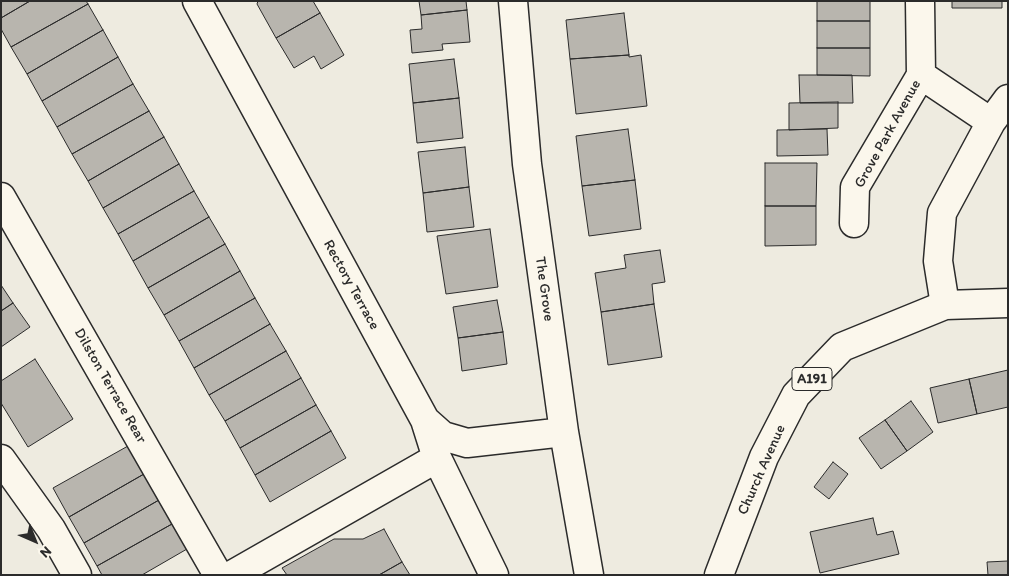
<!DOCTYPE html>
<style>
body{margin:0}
#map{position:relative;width:1009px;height:576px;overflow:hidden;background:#eeebe0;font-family:Itim,sans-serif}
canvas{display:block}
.frame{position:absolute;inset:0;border:2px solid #2b2b2b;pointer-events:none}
.north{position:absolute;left:10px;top:516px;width:50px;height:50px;-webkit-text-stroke:4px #fbf7ec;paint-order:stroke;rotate:136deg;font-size:14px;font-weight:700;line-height:20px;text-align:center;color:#2b2b2b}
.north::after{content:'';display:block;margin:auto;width:18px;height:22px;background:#2b2b2b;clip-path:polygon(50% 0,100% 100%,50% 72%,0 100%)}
</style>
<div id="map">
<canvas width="1009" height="576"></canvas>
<div class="frame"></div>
<div class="north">N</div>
</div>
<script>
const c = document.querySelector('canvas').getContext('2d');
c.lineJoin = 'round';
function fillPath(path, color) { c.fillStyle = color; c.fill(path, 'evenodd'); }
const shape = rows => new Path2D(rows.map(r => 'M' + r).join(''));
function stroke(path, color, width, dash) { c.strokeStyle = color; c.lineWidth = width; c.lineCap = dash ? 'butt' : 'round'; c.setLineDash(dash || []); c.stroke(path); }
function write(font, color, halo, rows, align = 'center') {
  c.font = font + ' Itim,sans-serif'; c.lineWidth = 4; c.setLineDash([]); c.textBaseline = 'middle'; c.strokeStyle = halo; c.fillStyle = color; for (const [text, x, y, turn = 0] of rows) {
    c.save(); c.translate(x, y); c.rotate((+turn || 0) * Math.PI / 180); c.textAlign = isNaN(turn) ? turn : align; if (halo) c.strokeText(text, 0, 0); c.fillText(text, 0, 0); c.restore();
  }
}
const building = shape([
 [1,1,30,1,1,18,1,1],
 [30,1,86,1,88,4,11,47,1,29,1,18,30,1],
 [258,1,313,1,320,13,276,38,257,4,258,1],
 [419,1,466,1,467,10,421,15,419,1],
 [817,1,870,1,870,21,817,21,817,1],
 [952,1,1002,1,1002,8,952,8,952,1],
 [88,4,103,30,27,74,11,47,88,4],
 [467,10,470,42,442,44,443,50,412,53,410,30,422,29,421,15,467,10],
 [320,13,344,55,321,69,314,56,294,68,276,38,320,13],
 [624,13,629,55,570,59,566,20,624,13],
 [817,21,870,21,870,48,817,48,817,21],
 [103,30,118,57,42,101,27,74,103,30],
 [817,48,870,48,870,76,817,75,817,48],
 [629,55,629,57,641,55,647,106,576,114,570,59,629,55],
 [118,57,133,84,57,127,42,101,118,57],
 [454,59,459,98,413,103,409,64,454,59],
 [799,75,852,75,853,103,800,103,799,75],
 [133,84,149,111,72,154,57,127,133,84],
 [459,98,463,138,417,143,413,103,459,98],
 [838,102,838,128,789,130,789,103,838,102],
 [149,111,164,137,88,181,72,154,149,111],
 [628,129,635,180,582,186,576,136,628,129],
 [827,129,828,155,777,156,777,130,827,129],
 [164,137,179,164,103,208,88,181,164,137],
 [465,147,469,187,423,193,418,152,465,147],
 [765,163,817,163,816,206,765,206,765,163],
 [179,164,194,191,118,234,103,208,179,164],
 [635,180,641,229,589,236,582,186,635,180],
 [469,187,474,227,427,232,423,193,469,187],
 [194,191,209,217,133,261,118,234,194,191],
 [765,206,816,206,816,245,765,246,765,206],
 [209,217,225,244,148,288,133,261,209,217],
 [490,229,498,287,446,294,437,236,490,229],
 [225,244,240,271,164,315,148,288,225,244],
 [660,250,665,282,652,284,654,304,601,312,595,273,626,268,624,255,660,250],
 [240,271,255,298,179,341,164,315,240,271],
 [1,285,13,303,1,311,1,285],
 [255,298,270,324,194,368,179,341,255,298],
 [497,300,503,332,458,338,453,307,497,300],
 [13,303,30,327,1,347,1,311,13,303],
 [654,304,662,357,608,365,601,312,654,304],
 [270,324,286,351,209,395,194,368,270,324],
 [503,332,507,364,462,371,458,338,503,332],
 [286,351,301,378,225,421,209,395,286,351],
 [35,359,73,419,28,447,1,403,1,381,35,359],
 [1008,370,1008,407,977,414,969,379,1008,370],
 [301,378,316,405,240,448,225,421,301,378],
 [969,379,977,414,938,423,930,388,969,379],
 [911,401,933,432,907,451,885,420,911,401],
 [316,405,331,431,255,475,240,448,316,405],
 [885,420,907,451,881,469,859,438,885,420],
 [331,431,346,458,270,502,255,475,331,431],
 [128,446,144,474,69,517,53,488,128,446],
 [833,462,848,474,829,499,814,487,833,462],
 [144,474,159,500,84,543,69,517,144,474],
 [159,500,172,524,97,566,84,543,159,500],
 [873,518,877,535,893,531,899,554,820,573,810,532,873,518],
 [172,524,187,549,142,575,102,575,97,566,172,524],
 [384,529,402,562,379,575,287,575,282,568,334,539,363,539,384,529],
 [1008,561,1008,575,988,575,987,562,1008,561],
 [402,562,410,575,379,575,402,562]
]);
const minor = shape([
 [197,1,425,420,437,458,494,575],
 [513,1,527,164,564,432,589,575],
 [921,75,991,122],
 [1,197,218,575],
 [854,223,855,187,921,75,920,1],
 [945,305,938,261,942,213,991,122,1008,99],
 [425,420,443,436,467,443,564,432],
 [1,459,51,529,77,575],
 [232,575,437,458]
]);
const major = shape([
 [719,575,764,457,796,395,842,347,945,305,1008,303]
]);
const shields = [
 [812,379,40]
];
const shieldNames = [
 ["A191",812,379]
];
const streetNames = [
 ["Grove Park Avenue",888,134,-61],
 ["Rectory Terrace",351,285,61],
 ["The Grove",544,289,82],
 ["Dilston Terrace Rear",110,386,60],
 ["Church Avenue",762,470,-66]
];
fillPath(building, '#b8b5ae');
stroke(building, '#2b2b2b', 1);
stroke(minor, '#2b2b2b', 31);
stroke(major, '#2b2b2b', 31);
stroke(minor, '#fbf7ec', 28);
stroke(major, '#fbf7ec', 28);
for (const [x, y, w] of shields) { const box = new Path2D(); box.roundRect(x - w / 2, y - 11.5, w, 23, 4); c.fillStyle = '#fbf7ec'; c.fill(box); stroke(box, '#2b2b2b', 1); }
write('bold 14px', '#2b2b2b', null, shieldNames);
write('15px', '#2b2b2b', '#fbf7ec', streetNames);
</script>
